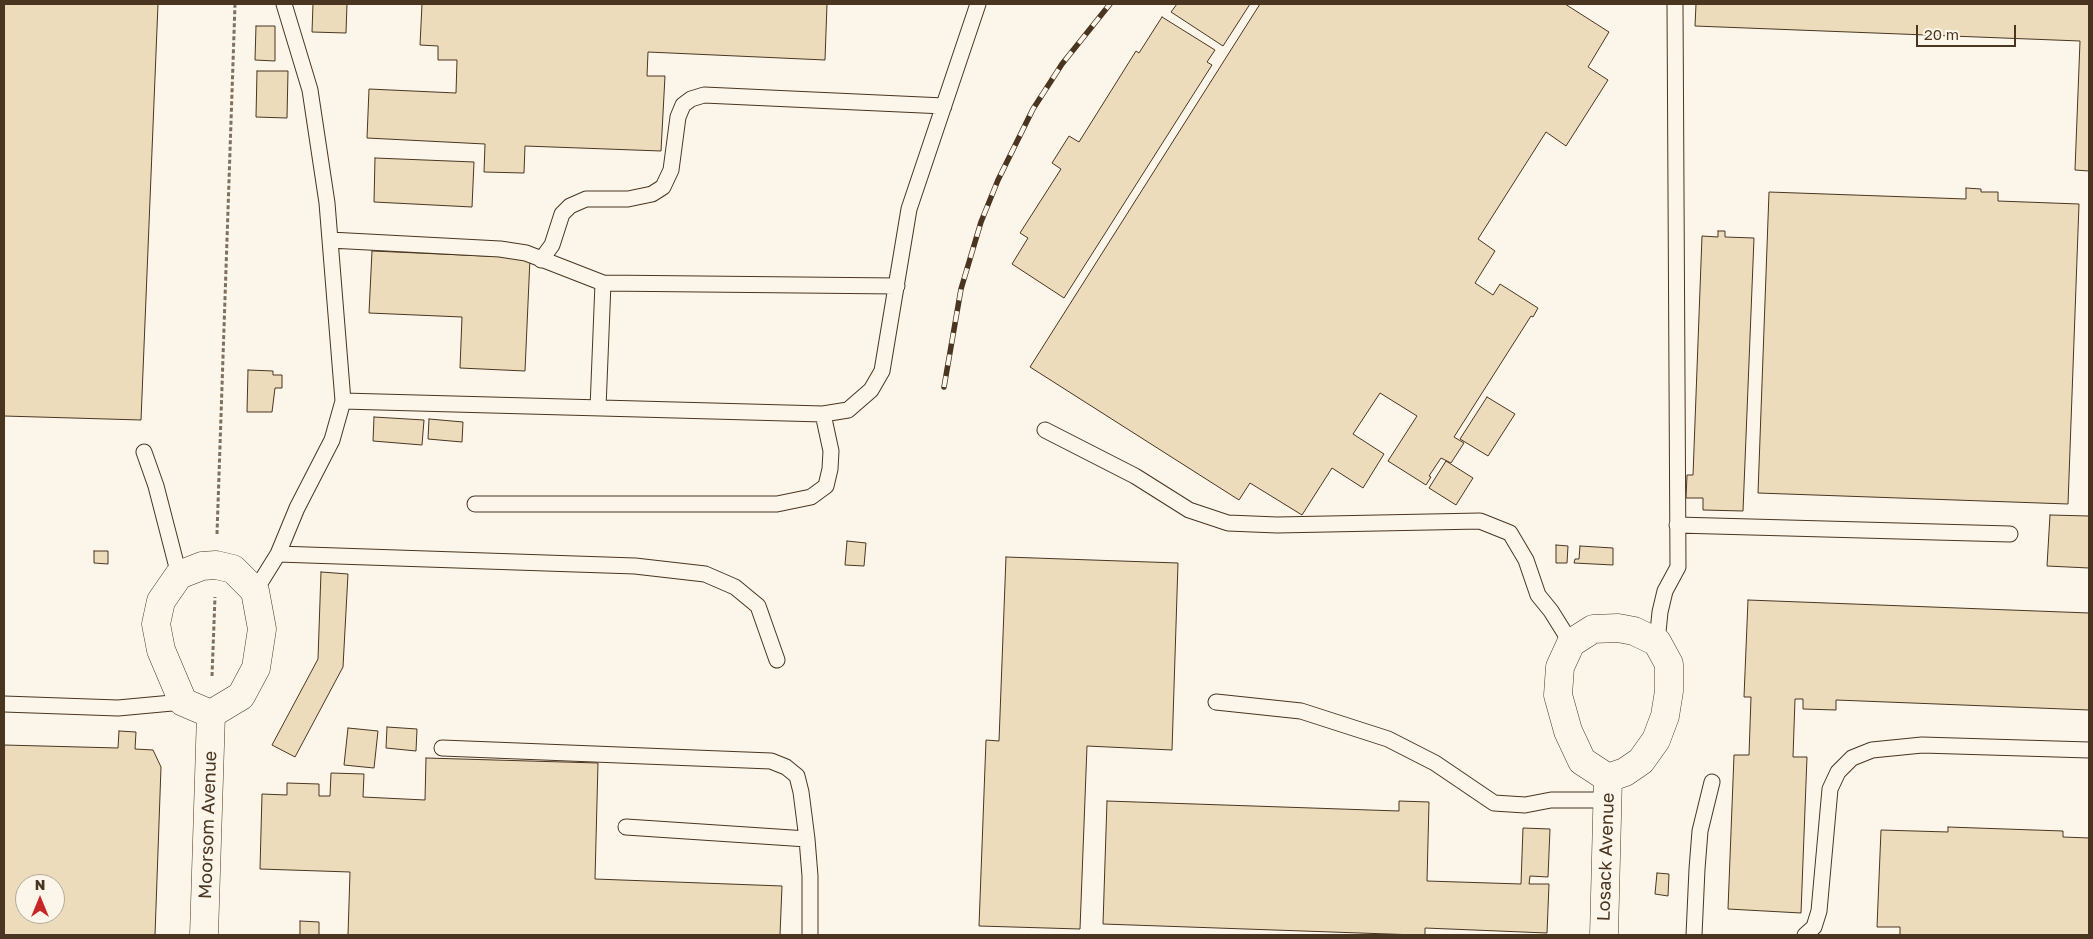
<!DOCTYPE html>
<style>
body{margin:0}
#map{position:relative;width:2093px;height:939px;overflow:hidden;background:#fbf6e9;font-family:"Golos Text",sans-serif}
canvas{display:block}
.frame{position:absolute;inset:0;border:5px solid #4a3520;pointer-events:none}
.north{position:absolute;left:15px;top:874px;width:50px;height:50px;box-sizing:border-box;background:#fbf6e9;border:1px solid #b4a999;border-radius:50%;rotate:0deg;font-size:14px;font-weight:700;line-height:20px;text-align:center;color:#4a3520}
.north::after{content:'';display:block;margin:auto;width:18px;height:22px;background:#c62828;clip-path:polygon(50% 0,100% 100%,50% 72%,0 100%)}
.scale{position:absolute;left:1916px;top:25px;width:100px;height:22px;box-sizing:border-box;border:2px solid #4a3520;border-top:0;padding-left:6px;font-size:15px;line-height:18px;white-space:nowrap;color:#4a3520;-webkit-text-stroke:4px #fbf6e9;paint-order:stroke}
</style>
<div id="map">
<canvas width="2093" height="939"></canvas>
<div class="frame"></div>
<div class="north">N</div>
<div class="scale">20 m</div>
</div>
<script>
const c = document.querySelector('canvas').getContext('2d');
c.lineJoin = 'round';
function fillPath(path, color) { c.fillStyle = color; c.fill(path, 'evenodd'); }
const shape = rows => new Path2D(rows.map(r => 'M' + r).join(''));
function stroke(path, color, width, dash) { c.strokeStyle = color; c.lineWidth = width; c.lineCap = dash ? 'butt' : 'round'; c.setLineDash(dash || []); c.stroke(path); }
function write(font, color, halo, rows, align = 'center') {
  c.font = font + ' "Golos Text",sans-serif'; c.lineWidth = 4; c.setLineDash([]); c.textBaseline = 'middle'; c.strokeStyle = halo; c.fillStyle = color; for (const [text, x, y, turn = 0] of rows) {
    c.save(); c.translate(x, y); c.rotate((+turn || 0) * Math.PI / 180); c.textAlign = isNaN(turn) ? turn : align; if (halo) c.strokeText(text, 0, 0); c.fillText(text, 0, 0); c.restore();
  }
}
const building = shape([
 [4,4,158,4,141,420,4,416,4,4],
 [313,4,347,4,346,33,312,32,313,4],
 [422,4,827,4,825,60,648,52,647,76,665,76,661,151,525,146,524,173,484,172,485,144,367,138,369,89,456,93,457,60,438,60,438,46,420,45,422,4],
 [1177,4,1250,4,1223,46,1171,12,1177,4],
 [1260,4,1565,4,1609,32,1588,67,1608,80,1566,146,1546,132,1478,239,1495,251,1475,283,1493,295,1500,284,1538,308,1533,317,1531,316,1454,437,1464,443,1451,463,1441,458,1429,476,1431,477,1426,485,1388,461,1417,416,1380,393,1353,434,1384,454,1363,488,1332,468,1302,515,1250,483,1239,500,1030,367,1260,4],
 [1696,4,2089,4,2089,171,2075,170,2080,41,1695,26,1696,4],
 [1162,17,1215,50,1207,62,1212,65,1064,298,1012,264,1028,238,1020,233,1061,169,1052,163,1069,136,1079,142,1136,51,1139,53,1162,17],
 [256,26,275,26,275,61,255,60,256,26],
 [257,71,288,71,287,118,256,117,257,71],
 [375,158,474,162,472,207,374,202,375,158],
 [1966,188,1981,189,1981,192,1998,192,1998,201,2079,204,2068,504,1758,493,1769,192,1966,199,1966,188],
 [1718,231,1725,231,1725,237,1754,238,1743,511,1703,510,1703,498,1686,498,1687,475,1693,475,1702,236,1718,237,1718,231],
 [372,251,530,258,525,371,460,368,462,317,369,313,372,251],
 [248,370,273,371,273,375,282,375,282,388,275,388,272,412,247,412,248,370],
 [1487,397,1515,414,1488,456,1460,439,1487,397],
 [374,417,424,420,422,445,373,441,374,417],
 [429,419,463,422,462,442,428,439,429,419],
 [1446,461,1473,478,1456,505,1429,488,1446,461],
 [2050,515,2089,516,2089,568,2047,566,2050,515],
 [847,541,866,543,864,566,845,565,847,541],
 [1556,545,1568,546,1567,563,1556,563,1556,545],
 [1580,546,1613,548,1613,565,1574,563,1575,559,1579,559,1580,546],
 [94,551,108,551,108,564,94,563,94,551],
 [1006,557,1178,563,1172,750,1087,746,1080,929,979,926,986,740,999,741,1006,557],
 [321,572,348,574,343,667,295,757,272,745,318,659,321,572],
 [1748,600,2089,613,2089,710,1836,700,1836,710,1803,709,1803,699,1795,699,1793,757,1807,757,1801,913,1728,909,1734,755,1749,755,1751,697,1744,697,1748,600],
 [387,727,417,729,416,751,386,748,387,727],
 [348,728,378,731,374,768,344,765,348,728],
 [119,731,136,732,135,749,153,750,161,767,155,935,4,935,4,745,118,748,119,731],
 [25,884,55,884,55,914,25,914,25,884],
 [426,758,598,763,595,879,782,886,780,935,348,935,350,872,260,869,262,794,287,795,287,783,319,784,319,796,330,796,331,773,364,774,363,797,425,800,426,758],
 [1107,801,1399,811,1399,801,1429,802,1427,881,1521,884,1523,828,1550,829,1548,877,1530,876,1529,884,1549,884,1547,933,1425,928,1425,935,1417,935,1103,924,1107,801],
 [1948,827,2063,831,2063,837,2089,838,2089,935,1900,935,1900,927,1877,927,1881,830,1948,832,1948,827],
 [1657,873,1669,874,1668,896,1655,894,1657,873],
 [300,921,319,922,319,935,300,935,300,921]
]);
const path = shape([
 [217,534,235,4],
 [212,676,215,597]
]);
const lane = shape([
 [330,240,500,249,526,253,603,283],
 [541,260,552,245,562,214,570,206,586,199,628,199,652,194,663,187,671,170,678,117,683,105,691,99,704,95,944,106],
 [343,401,823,414,848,410,871,390,882,371,909,209,978,4],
 [598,408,603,283,897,286],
 [1045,430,1135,476,1189,510,1228,523,1277,525,1480,521,1510,533,1526,560,1538,595,1551,611,1571,643],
 [144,452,156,486,179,575],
 [475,504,777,504,811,497,826,486,830,469,831,451,823,414],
 [1677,525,2010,534],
 [278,554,635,566,705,574,735,587,758,606,777,660],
 [255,591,278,554,297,508,332,440,343,401,327,203,310,90,284,4],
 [1657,642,1660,612,1665,591,1678,567,1675,4],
 [1216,702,1301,711,1388,739,1435,763,1494,803,1525,805,1551,800,1607,800],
 [4,704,118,708,183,702],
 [442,748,771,761,786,767,797,776,801,792,807,839],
 [626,827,807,839,810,876,810,935],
 [1694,935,1697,869,1700,831,1712,782],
 [1805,935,1814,927,1819,911,1830,789,1838,772,1852,758,1872,750,1922,745,2089,750]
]);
const street = shape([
 [216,565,233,569,255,591,262,629,256,668,241,696,211,714,183,702,161,650,156,624,161,601,179,575,202,566,216,565],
 [1618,628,1634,631,1657,642,1669,664,1669,691,1665,716,1656,740,1641,761,1625,772,1608,778,1582,761,1568,731,1558,695,1560,667,1571,643,1593,629,1618,628],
 [204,935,211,714],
 [1604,935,1608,778]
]);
const rail = shape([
 [944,387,961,289,981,222,998,180,1033,109,1062,64,1110,4]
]);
const streetNames = [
 ["Moorsom Avenue",208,825,-88],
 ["Losack Avenue",1606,857,-88]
];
fillPath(building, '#ecdcbc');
stroke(building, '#4a3520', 1);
stroke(lane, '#4a3520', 17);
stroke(street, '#4a3520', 29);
stroke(path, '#7f6f5c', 3, [4, 2.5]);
stroke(lane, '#fbf6e9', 15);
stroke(street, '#fbf6e9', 28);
stroke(rail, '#4a3520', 5.5);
stroke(rail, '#fbf6e9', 4, [11]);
write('18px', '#4a3520', '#fbf6e9', streetNames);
</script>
